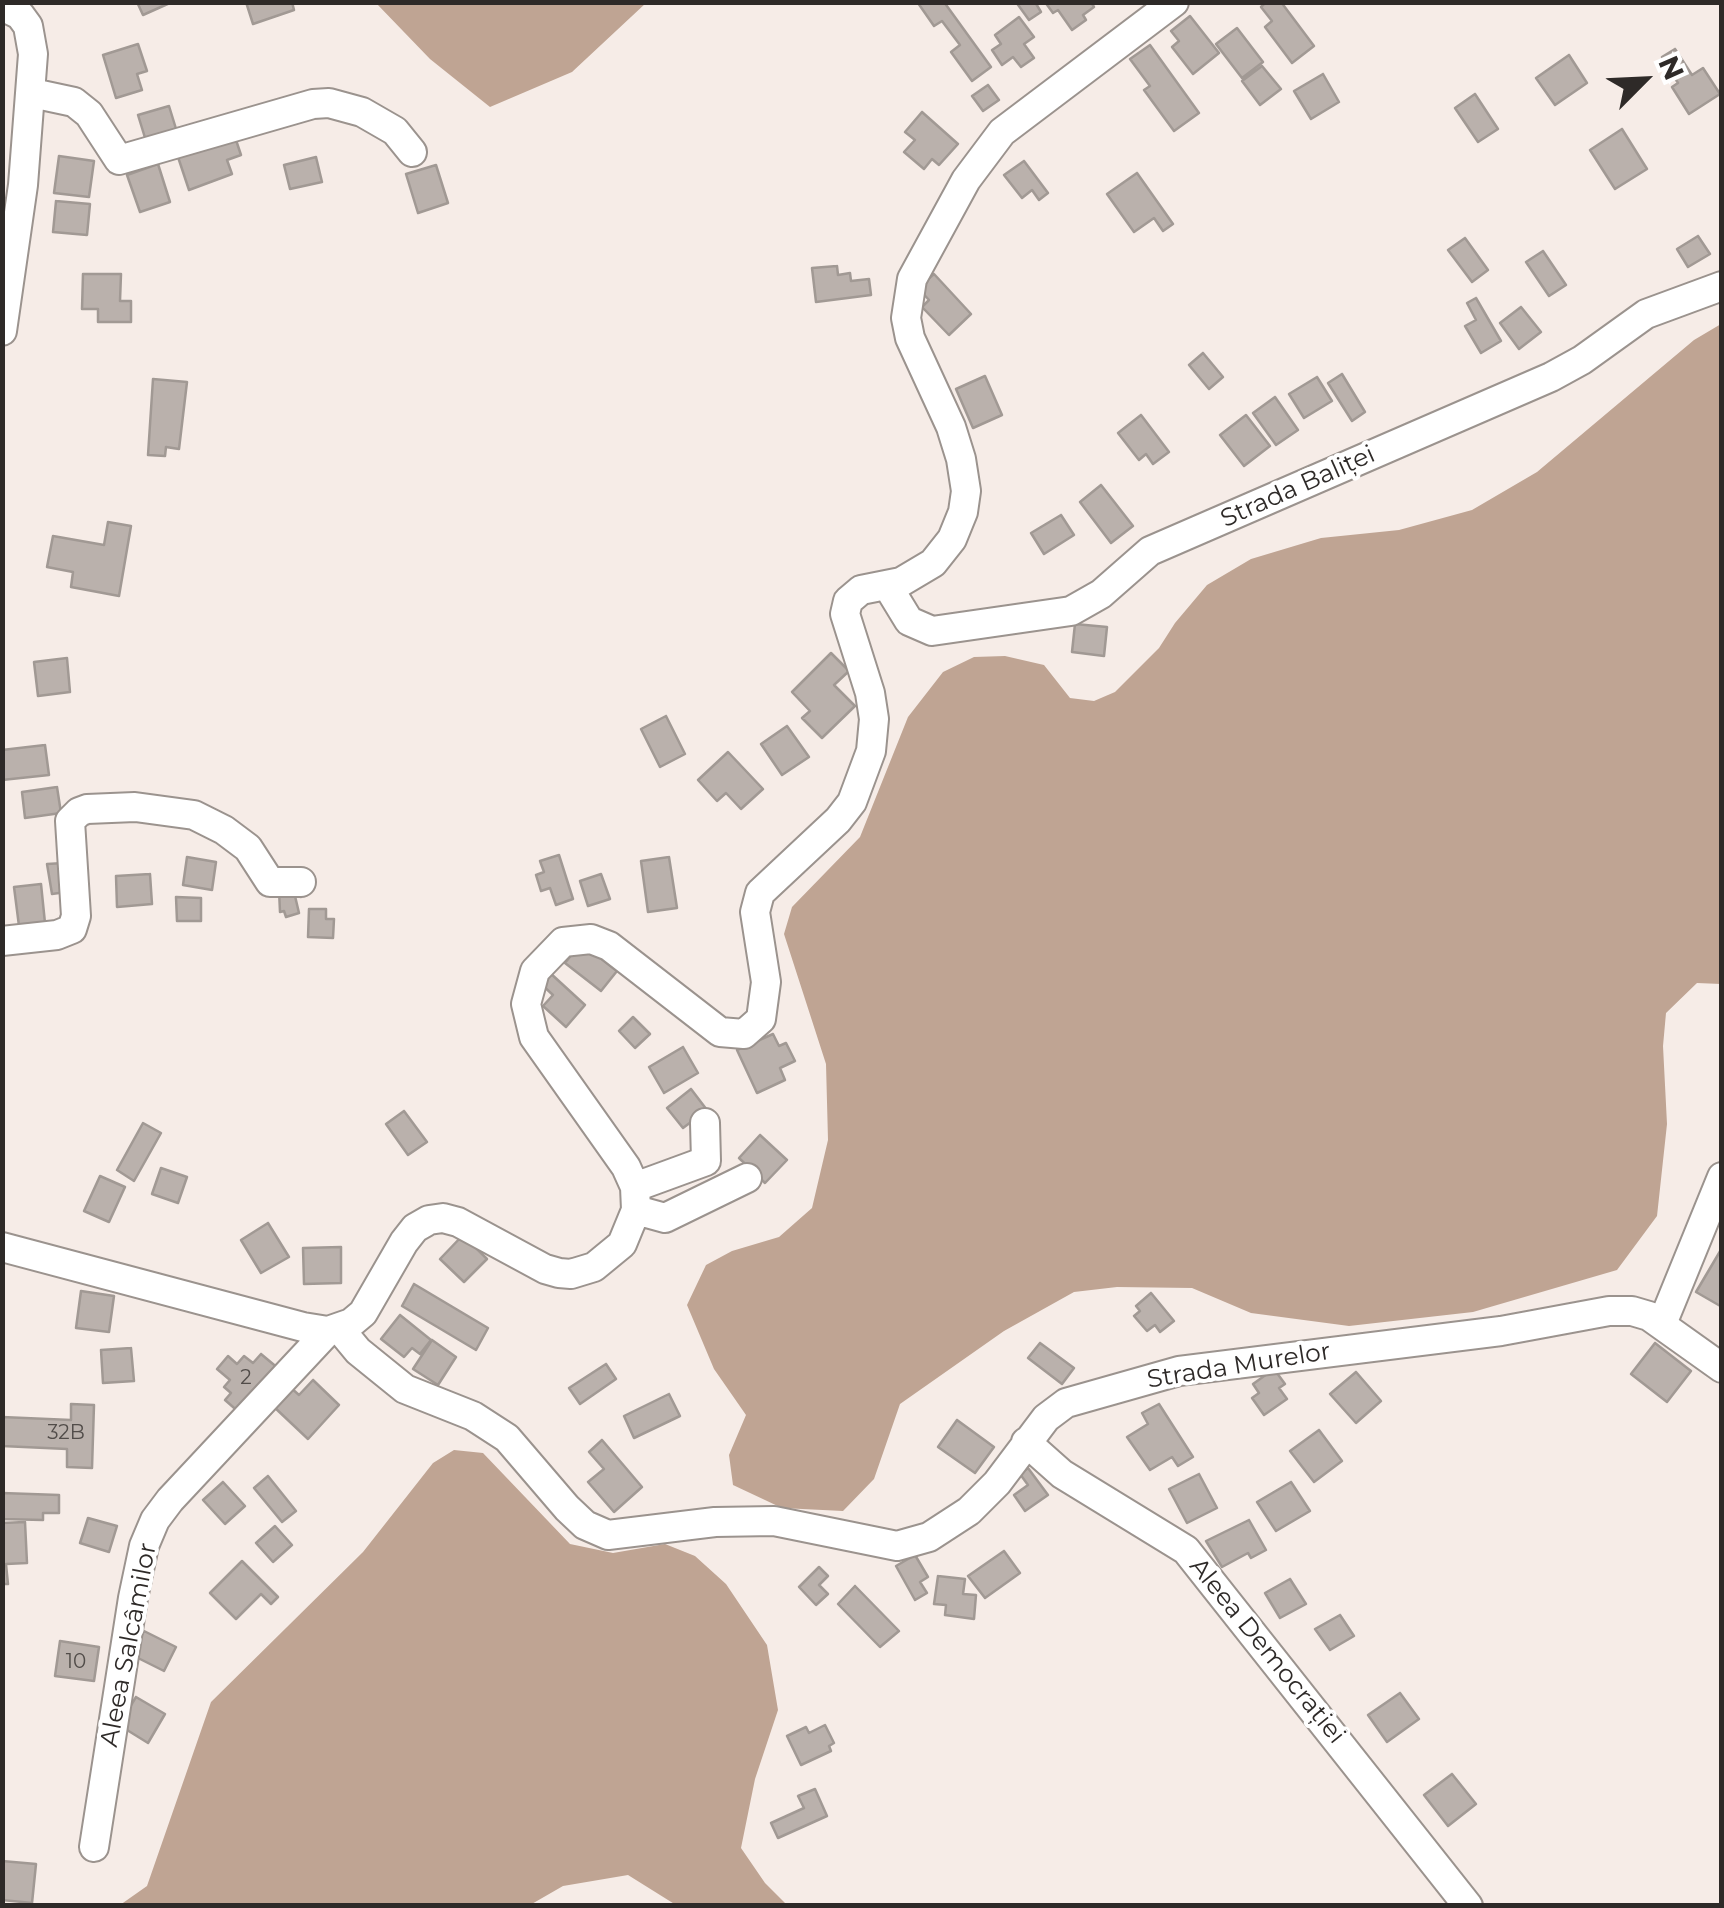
<!DOCTYPE html>
<meta charset="utf-8">
<style>
body{margin:0}
#map{position:relative;width:1724px;height:1908px;overflow:hidden;background:#f6ece7;font-family:Montserrat,sans-serif}
canvas{display:block}
.frame{position:absolute;inset:0;border:5px solid #2e2a28;pointer-events:none}
.north{position:absolute;left:1594px;top:30px;width:100px;height:100px;-webkit-text-stroke:8px #fff;paint-order:stroke;rotate:66deg;font-size:28px;font-weight:700;line-height:40px;text-align:center;color:#2e2a28}
.north::after{content:'';display:block;margin:auto;width:35px;height:45px;background:#2e2a28;clip-path:polygon(50% 0,100% 100%,50% 72%,0 100%)}
</style>
<div id="map">
<canvas width="1724" height="1908"></canvas>
<div class="frame"></div>
<div class="north">N</div>
</div>
<script>
const c = document.querySelector('canvas').getContext('2d');
c.lineJoin = 'round';
function fillPath(path, color) { c.fillStyle = color; c.fill(path, 'evenodd'); }
const shape = rows => new Path2D(rows.map(r => 'M' + r).join(''));
function stroke(path, color, width, dash) { c.strokeStyle = color; c.lineWidth = width; c.lineCap = dash ? 'butt' : 'round'; c.setLineDash(dash || []); c.stroke(path); }
function write(font, color, halo, rows, align = 'center') {
  c.font = font + ' Montserrat,sans-serif'; c.lineWidth = 8; c.setLineDash([]); c.textBaseline = 'middle'; c.strokeStyle = halo; c.fillStyle = color; for (const [text, x, y, turn = 0] of rows) {
    c.save(); c.translate(x, y); c.rotate((+turn || 0) * Math.PI / 180); c.textAlign = isNaN(turn) ? turn : align; if (halo) c.strokeText(text, 0, 0); c.fillText(text, 0, 0); c.restore();
  }
}
const forest = shape([
 [376,3,646,3,572,72,490,107,430,59],
 [1721,324,1721,984,1697,983,1666,1013,1663,1046,1667,1124,1657,1216,1617,1270,1473,1312,1349,1326,1251,1313,1192,1288,1117,1287,1074,1292,1004,1331,900,1404,874,1479,843,1511,782,1508,733,1485,729,1455,746,1415,714,1369,687,1305,706,1265,732,1251,779,1237,812,1208,828,1140,826,1064,784,934,792,907,860,837,908,717,943,672,974,657,1005,656,1044,665,1070,698,1094,701,1115,692,1159,648,1175,623,1207,585,1251,559,1321,538,1399,530,1472,510,1537,472,1694,340],
 [454,1450,483,1453,570,1544,613,1553,665,1544,695,1556,726,1584,767,1645,778,1710,755,1779,741,1848,765,1883,787,1905,676,1905,628,1875,563,1886,530,1905,120,1905,147,1886,211,1702,363,1552,433,1463]
]);
const building = shape([
 [137,2,172,2,143,15,137,2],
 [246,2,292,2,294,10,253,24,246,2],
 [944,2,991,67,972,81,951,52,960,45,942,21,934,26,918,3,944,2],
 [1016,2,1035,2,1041,12,1029,20,1016,2],
 [1045,2,1091,2,1094,7,1083,15,1086,20,1072,30,1058,10,1053,13,1045,2],
 [1266,2,1281,2,1314,46,1292,63,1265,27,1272,21,1261,7,1266,2],
 [1190,16,1219,53,1193,74,1172,47,1179,41,1171,31,1190,16],
 [1019,17,1034,37,1024,44,1034,58,1021,67,1013,57,1002,65,992,50,1001,44,995,35,1019,17],
 [1237,28,1263,62,1242,78,1216,44,1237,28],
 [138,44,147,71,137,74,142,90,116,98,103,55,138,44],
 [1150,45,1199,113,1174,131,1144,90,1150,86,1130,59,1150,45],
 [1675,49,1692,75,1703,68,1720,94,1689,114,1672,87,1678,83,1662,57,1675,49],
 [1569,55,1587,83,1555,105,1536,78,1569,55],
 [1262,66,1281,89,1260,105,1242,81,1262,66],
 [1323,74,1339,102,1311,119,1294,91,1323,74],
 [988,85,999,100,983,111,972,96,988,85],
 [1475,94,1498,129,1478,142,1455,108,1475,94],
 [169,106,177,132,146,141,138,115,169,106],
 [922,112,958,144,939,165,932,159,924,169,904,152,915,140,905,132,922,112],
 [1622,129,1647,169,1615,189,1590,150,1622,129],
 [235,137,241,155,227,160,232,174,189,190,178,157,235,137],
 [59,156,94,161,89,197,54,193,59,156],
 [316,157,322,182,290,189,284,165,316,157],
 [1024,161,1048,193,1039,200,1032,190,1022,198,1004,175,1024,161],
 [158,164,170,202,140,212,127,175,158,164],
 [436,165,448,203,418,213,406,174,436,165],
 [1137,173,1173,224,1163,231,1154,218,1134,232,1107,194,1137,173],
 [56,201,90,204,87,235,53,232,56,201],
 [1698,236,1710,254,1688,267,1677,249,1698,236],
 [1465,238,1488,270,1472,282,1448,250,1465,238],
 [1543,251,1566,285,1549,296,1526,262,1543,251],
 [837,266,838,275,850,273,851,281,869,279,871,295,816,302,812,268,837,266],
 [83,274,121,274,120,301,131,301,131,322,98,322,98,309,82,309,83,274],
 [934,274,971,314,949,335,922,307,929,300,918,288,934,274],
 [1476,298,1501,341,1481,353,1465,326,1476,320,1467,303,1476,298],
 [1521,307,1541,332,1519,349,1500,323,1521,307],
 [1203,353,1223,377,1209,389,1189,365,1203,353],
 [1342,374,1365,412,1352,421,1328,383,1342,374],
 [985,376,1002,415,973,428,956,389,985,376],
 [1317,377,1332,401,1304,418,1289,394,1317,377],
 [153,379,187,382,179,449,166,447,165,456,148,455,153,379],
 [1275,397,1298,430,1276,445,1253,413,1275,397],
 [1141,415,1169,452,1153,464,1146,454,1139,460,1118,433,1141,415],
 [1246,415,1270,446,1244,466,1220,435,1246,415],
 [1101,485,1133,526,1111,543,1080,502,1101,485],
 [1061,515,1074,535,1044,554,1031,533,1061,515],
 [108,522,131,526,119,596,71,587,73,572,47,567,53,536,104,545,108,522],
 [1075,624,1107,627,1104,656,1072,652,1075,624],
 [831,653,849,671,834,685,855,706,822,738,802,718,810,711,792,692,831,653],
 [67,658,70,692,38,696,34,662,67,658],
 [666,716,685,754,660,767,641,729,666,716],
 [787,726,809,757,782,775,761,744,787,726],
 [45,745,49,775,2,780,2,750,45,745],
 [728,752,763,789,741,809,726,793,717,801,698,780,728,752],
 [57,787,61,813,25,818,22,792,57,787],
 [559,855,573,899,556,905,550,888,541,891,536,875,544,872,540,861,559,855],
 [187,857,216,862,212,890,183,885,187,857],
 [669,857,677,908,648,912,641,861,669,857],
 [64,863,66,892,52,894,47,864,64,863],
 [150,874,152,904,117,907,116,876,150,874],
 [601,874,610,899,588,906,580,881,601,874],
 [41,884,45,923,19,926,14,887,41,884],
 [279,890,300,890,301,897,295,896,299,913,286,917,284,911,280,912,279,890],
 [176,897,201,898,201,921,177,921,176,897],
 [309,909,326,909,326,919,334,919,333,938,308,937,309,909],
 [581,943,617,971,601,991,565,963,581,943],
 [549,972,585,1005,566,1027,543,1006,553,995,540,983,549,972],
 [633,1017,650,1034,635,1048,619,1031,633,1017],
 [773,1034,779,1046,786,1043,795,1061,780,1068,785,1080,757,1093,737,1050,773,1034],
 [683,1047,698,1073,664,1093,649,1067,683,1047],
 [691,1089,707,1110,683,1128,667,1108,691,1089],
 [404,1111,427,1142,408,1155,386,1124,404,1111],
 [143,1123,161,1133,134,1181,117,1170,143,1123],
 [760,1135,787,1160,765,1183,739,1158,760,1135],
 [161,1168,187,1177,178,1203,152,1194,161,1168],
 [100,1176,125,1187,109,1222,84,1211,100,1176],
 [268,1223,289,1257,261,1273,241,1240,268,1223],
 [463,1235,487,1259,464,1282,440,1259,463,1235],
 [341,1247,341,1283,304,1284,303,1248,341,1247],
 [1722,1248,1722,1307,1696,1292,1722,1248],
 [414,1284,488,1328,476,1350,402,1306,414,1284],
 [81,1291,114,1296,109,1332,76,1328,81,1291],
 [1151,1293,1174,1321,1160,1332,1155,1325,1147,1331,1134,1316,1140,1311,1136,1306,1151,1293],
 [400,1315,431,1340,420,1354,412,1348,404,1357,381,1339,400,1315],
 [432,1340,456,1357,438,1385,413,1369,432,1340],
 [1040,1343,1074,1368,1062,1384,1028,1358,1040,1343],
 [1655,1343,1691,1371,1667,1402,1631,1374,1655,1343],
 [131,1348,134,1381,103,1383,101,1350,131,1348],
 [261,1354,279,1369,241,1414,225,1400,231,1393,224,1387,230,1380,217,1369,228,1356,237,1364,244,1356,253,1363,261,1354],
 [606,1364,616,1379,580,1404,569,1388,606,1364],
 [1274,1369,1285,1384,1279,1388,1287,1399,1264,1415,1252,1398,1259,1393,1253,1384,1274,1369],
 [1356,1372,1381,1401,1356,1423,1330,1394,1356,1372],
 [313,1380,339,1405,308,1439,273,1406,290,1387,299,1395,313,1380],
 [669,1394,680,1416,634,1438,624,1416,669,1394],
 [71,1404,94,1405,92,1468,67,1467,67,1449,2,1446,2,1417,71,1420,71,1404],
 [1159,1404,1193,1457,1178,1466,1172,1457,1150,1470,1127,1437,1148,1424,1142,1413,1159,1404],
 [957,1420,994,1447,975,1473,938,1447,957,1420],
 [1319,1430,1342,1461,1314,1482,1290,1451,1319,1430],
 [602,1440,642,1487,614,1512,588,1482,604,1469,589,1452,602,1440],
 [1028,1468,1048,1495,1025,1511,1014,1495,1028,1485,1020,1474,1028,1468],
 [1199,1474,1217,1508,1187,1523,1169,1489,1199,1474],
 [268,1476,296,1511,282,1522,254,1488,268,1476],
 [223,1482,245,1506,225,1524,203,1500,223,1482],
 [1291,1482,1310,1511,1276,1531,1257,1502,1291,1482],
 [2,1493,59,1495,59,1513,43,1513,43,1520,2,1519,2,1493],
 [88,1518,117,1526,109,1552,80,1543,88,1518],
 [1249,1520,1266,1550,1251,1558,1248,1553,1222,1567,1206,1541,1249,1520],
 [25,1522,27,1563,6,1564,8,1584,2,1584,2,1523,25,1522],
 [275,1526,292,1545,273,1562,256,1543,275,1526],
 [1004,1551,1020,1573,985,1598,968,1576,1004,1551],
 [915,1555,928,1577,920,1582,927,1593,915,1600,896,1566,915,1555],
 [242,1561,278,1597,271,1604,261,1594,236,1619,210,1593,242,1561],
 [819,1567,828,1576,819,1585,828,1594,816,1605,799,1587,819,1567],
 [938,1576,965,1579,963,1594,976,1595,974,1619,945,1615,946,1605,934,1604,938,1576],
 [1290,1579,1306,1604,1280,1618,1265,1593,1290,1579],
 [855,1586,899,1631,880,1647,838,1604,855,1586],
 [1340,1615,1354,1636,1330,1650,1315,1629,1340,1615],
 [144,1631,176,1647,164,1671,132,1655,144,1631],
 [60,1641,99,1647,94,1681,55,1676,60,1641],
 [1400,1693,1419,1719,1387,1742,1368,1715,1400,1693],
 [136,1697,165,1714,148,1743,119,1725,136,1697],
 [825,1725,834,1743,829,1746,831,1751,801,1765,787,1736,806,1727,809,1733,825,1725],
 [1452,1774,1476,1804,1448,1826,1424,1795,1452,1774],
 [815,1789,827,1816,778,1838,771,1823,804,1808,798,1796,815,1789],
 [2,1861,36,1864,32,1903,2,1900,2,1861]
]);
const minor = shape([
 [2,6,20,15,28,26,33,54,23,185,2,331],
 [32,93,74,102,89,114,119,160,313,104,329,103,362,112,395,131,412,152],
 [887,585,909,621,932,631,1071,611,1101,594,1150,551,1551,377,1582,360,1646,314,1722,286],
 [2,941,57,935,72,929,76,916,70,821,79,812,87,809,135,807,194,815,224,830,248,848,270,882,301,882],
 [635,1187,706,1161,705,1123],
 [636,1210,665,1218,747,1178],
 [2,1247,303,1327,328,1331,351,1323,363,1313,404,1242,415,1228,429,1220,443,1218,458,1222,545,1269,559,1273,571,1274,594,1267,622,1244,636,1210,635,1187,626,1167,534,1037,526,1004,535,971,563,942,591,939,609,946,720,1032,744,1034,761,1019,766,982,755,912,760,893,838,820,852,802,871,751,874,719,870,693,845,614,848,601,861,590,901,582,933,563,952,539,963,512,966,491,961,459,951,427,910,338,906,318,912,279,966,180,1002,132,1174,2],
 [1662,1324,1722,1177],
 [339,1328,358,1351,405,1389,473,1416,507,1438,567,1508,585,1525,608,1535,715,1522,774,1521,897,1546,929,1537,969,1511,997,1483,1046,1418,1066,1403,1179,1371,1501,1331,1609,1311,1632,1311,1649,1316,1722,1368],
 [1026,1442,1062,1474,1186,1550,1468,1906],
 [94,1847,133,1598,144,1546,155,1520,170,1500,328,1331]
]);
const numberNames = [
 ["2",246,1378],
 ["32B",66,1433],
 ["10",76,1662]
];
const streetNames = [
 ["Strada Baliței",1298,487,-24],
 ["Strada Murelor",1239,1366,-9],
 ["Aleea Salcâmilor",129,1645,-79],
 ["Aleea Democrației",1267,1651,51]
];
fillPath(forest, '#bfa493');
fillPath(building, '#bab1ac');
stroke(building, '#a19994', 2.5);
stroke(minor, '#9b938e', 32);
stroke(minor, '#fff', 28);
write('20px', '#514c49', null, numberNames);
write('25px', '#2e2a28', '#fff', streetNames);
</script>
